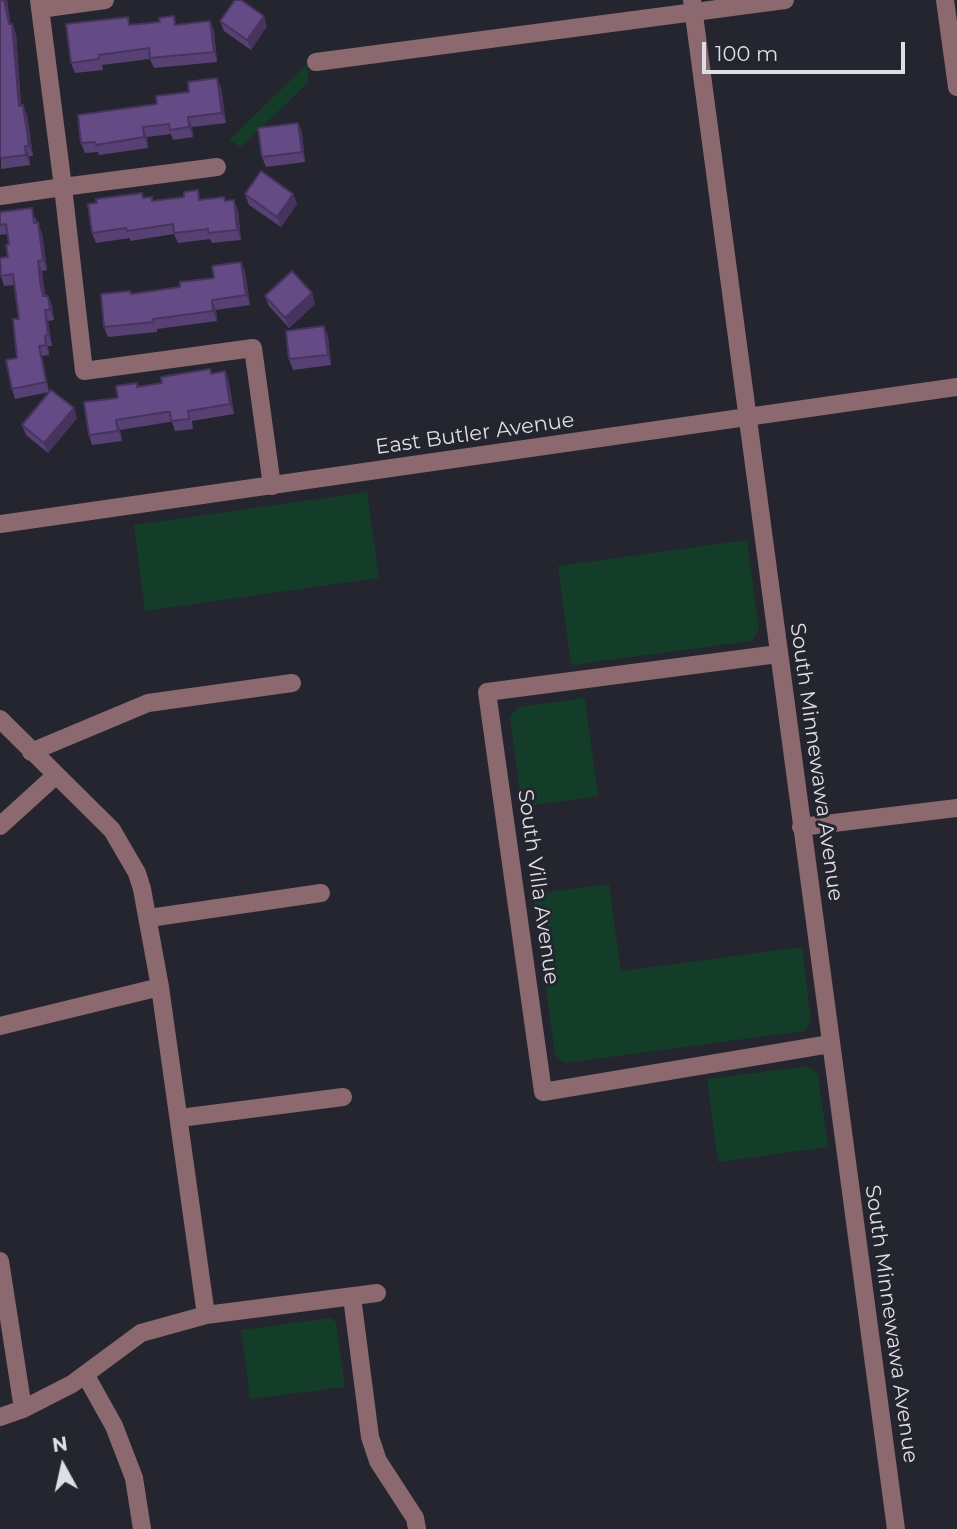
<!DOCTYPE html>
<style>
body{margin:0}
#map{position:relative;width:957px;height:1529px;overflow:hidden;background:#25252f;font-family:Montserrat,sans-serif}
canvas{display:block}
.north{position:absolute;left:28px;top:1431px;width:70px;height:70px;-webkit-text-stroke:5px #25252f;paint-order:stroke;rotate:352deg;font-size:19px;font-weight:700;line-height:28px;text-align:center;color:#dedee5}
.north::after{content:'';display:block;margin:auto;width:24px;height:32px;background:#dedee5;clip-path:polygon(50% 0,100% 100%,50% 72%,0 100%)}
.scale{position:absolute;left:702px;top:42px;width:203px;height:32px;box-sizing:border-box;border:4px solid #dedee5;border-top:0;padding-left:9px;font-size:21px;line-height:24px;white-space:nowrap;color:#dedee5;-webkit-text-stroke:5px #25252f;paint-order:stroke}
</style>
<div id="map">
<canvas width="957" height="1529"></canvas>
<div class="north">N</div>
<div class="scale">100 m</div>
</div>
<script>
const c = document.querySelector('canvas').getContext('2d');
c.lineJoin = 'round';
function fillPath(path, color) { c.fillStyle = color; c.fill(path, 'evenodd'); }
const shape = rows => new Path2D(rows.map(r => 'M' + r).join(''));
function stroke(path, color, width, dash) { c.strokeStyle = color; c.lineWidth = width; c.lineCap = dash ? 'butt' : 'round'; c.setLineDash(dash || []); c.stroke(path); }
function write(font, color, halo, rows, align = 'center') {
  c.font = font + ' Montserrat,sans-serif'; c.lineWidth = 6; c.setLineDash([]); c.textBaseline = 'middle'; c.strokeStyle = halo; c.fillStyle = color; for (const [text, x, y, turn = 0] of rows) {
    c.save(); c.translate(x, y); c.rotate((+turn || 0) * Math.PI / 180); c.textAlign = isNaN(turn) ? turn : align; if (halo) c.strokeText(text, 0, 0); c.fillText(text, 0, 0); c.restore();
  }
}
const green = shape([
 [307,64,309,82,241,147,229,140],
 [367,492,379,578,145,611,134,525],
 [747,540,759,630,752,641,571,665,558,566],
 [585,698,598,796,522,807,510,717,518,707],
 [609,884,621,971,802,947,811,1021,804,1031,565,1063,555,1055,533,894],
 [808,1066,818,1074,828,1147,718,1162,707,1079],
 [330,1318,336,1322,345,1387,250,1399,241,1330]
]);
const minor = shape([
 [692,0,896,1529],
 [945,0,957,87],
 [40,9,105,0],
 [316,62,785,0],
 [217,167,63,187,84,371,253,348,272,486],
 [0,196,63,187,39,0],
 [0,524,957,387],
 [778,654,487,692,543,1092,830,1044],
 [0,719,112,830,137,873,142,889,160,987,206,1315],
 [31,752,148,703,292,683],
 [0,826,55,776],
 [801,827,957,808],
 [149,918,321,893],
 [0,1026,160,987],
 [180,1118,343,1097],
 [0,1261,23,1409],
 [352,1297,370,1437,378,1461,415,1518,417,1529],
 [85,1374,114,1426,134,1478,142,1529],
 [0,1417,23,1409,72,1384,141,1333,206,1315,377,1293]
]);
const wall = shape([
 [0,0,10,0,7,0,10,24,12,24,16,34,21,105,27,115,33,156,29,156,30,165,1,169],
 [210,21,214,31,217,62,154,68,150,59,102,65,103,70,75,73,71,63,131,25,177,25],
 [220,21,267,26,251,50,224,31],
 [221,88,226,123,192,127,193,137,173,140,171,134,147,137,148,148,99,155,98,152,85,153,81,143,157,104],
 [298,123,302,133,305,162,266,167,262,157],
 [245,194,293,194,297,204,281,227,249,205],
 [145,198,153,201,202,200,225,201,238,210,241,240,212,243,210,239,178,243,174,234,130,241,130,238,96,243,92,233],
 [0,212,36,218,36,223,42,233,47,270,42,271,44,292,45,296,48,296,52,306,54,320,48,321,52,346,48,346,49,355,42,356,49,392,77,418,48,453,26,435,22,425,49,392,15,399,12,389,17,358,19,319,15,285,4,286,1,276,8,257,9,244,8,234,0,235],
 [241,262,245,272,250,305,216,310,217,321,157,329,157,332,108,337,104,327,130,291,132,294,180,287,214,278],
 [265,296,315,304,289,328,269,306],
 [328,336,331,365,293,370,289,359],
 [225,371,229,382,234,414,192,421,193,429,175,431,172,422,169,422,120,430,122,441,92,445,89,435,118,398,138,387]
]);
const shadedWall = shape([
 [4,0,7,0,12,35,6,16],
 [264,16,267,26,251,50,247,40],
 [210,21,214,31,217,62,214,52],
 [12,24,16,34,22,116,19,106],
 [217,78,221,88,226,123,222,113],
 [23,105,27,115,33,156,29,146],
 [188,117,192,127,193,137,189,127],
 [298,123,302,133,305,162,302,152],
 [143,127,147,137,148,148,144,137],
 [25,146,29,156,30,165,26,155],
 [293,194,297,204,281,227,277,217],
 [234,200,238,210,241,240,237,230],
 [38,222,42,233,47,270,43,260],
 [38,261,42,271,47,306,43,296,40,281],
 [241,262,245,272,250,305,246,295],
 [312,293,315,304,289,328,285,318],
 [48,296,52,306,54,320,50,310],
 [212,300,216,310,217,321,213,311],
 [45,310,48,321,52,346,48,335],
 [324,326,328,336,331,365,328,355],
 [45,336,48,346,49,355,46,345],
 [39,346,42,356,49,392,46,382],
 [225,371,229,382,234,414,230,404],
 [74,408,77,418,48,453,44,443],
 [116,420,120,430,122,441,118,431]
]);
const building = shape([
 [0,0,4,0,9,24,12,24,19,106,23,105,29,146,25,146,26,155,0,158,0,0],
 [235,0,241,0,264,16,247,40,220,21,235,0],
 [174,16,175,25,210,21,214,52,150,58,149,48,99,55,99,59,71,63,66,24,128,17,129,25,160,22,159,18,174,16],
 [217,78,222,113,188,117,189,127,170,130,169,124,143,127,144,137,96,145,95,142,81,143,78,115,157,104,156,96,189,92,188,82,217,78],
 [298,123,302,152,262,157,258,128,298,123],
 [261,171,293,194,277,217,245,194,261,171],
 [198,190,199,200,224,197,225,201,234,200,237,230,208,233,208,229,174,233,173,224,127,231,126,228,92,233,88,204,97,203,96,199,142,193,143,198,152,197,152,201,184,197,184,192,198,190],
 [32,208,34,223,38,222,43,260,38,261,40,281,43,296,48,296,50,310,45,310,48,335,45,336,46,345,39,346,46,382,12,389,6,360,17,358,13,319,19,319,13,274,1,276,0,258,8,257,6,245,9,244,6,224,0,225,0,212,32,208],
 [241,262,246,295,212,300,213,311,153,319,154,322,104,327,101,294,130,291,131,294,180,287,180,282,214,278,212,266,241,262],
 [292,271,312,293,285,318,265,296,292,271],
 [324,326,328,355,289,359,286,331,324,326],
 [210,369,211,374,225,371,230,404,188,411,189,419,171,421,170,412,166,412,116,420,118,431,89,435,84,402,118,398,116,386,137,383,137,387,162,383,161,377,210,369],
 [51,390,74,408,44,443,22,425,51,390]
]);
const streetNames = [
 ["East Butler Avenue",475,434,-8],
 ["South Minnewawa Avenue",816,762,82],
 ["South Villa Avenue",538,887,82],
 ["South Minnewawa Avenue",891,1324,82]
];
fillPath(green, '#133c29');
stroke(minor, '#8b696e', 18);
fillPath(wall, '#574073');
fillPath(shadedWall, '#47345e');
fillPath(building, '#654b86');
stroke(building, '#47345e', 2);
write('21px', '#dedee5', '#25252f', streetNames);
</script>
